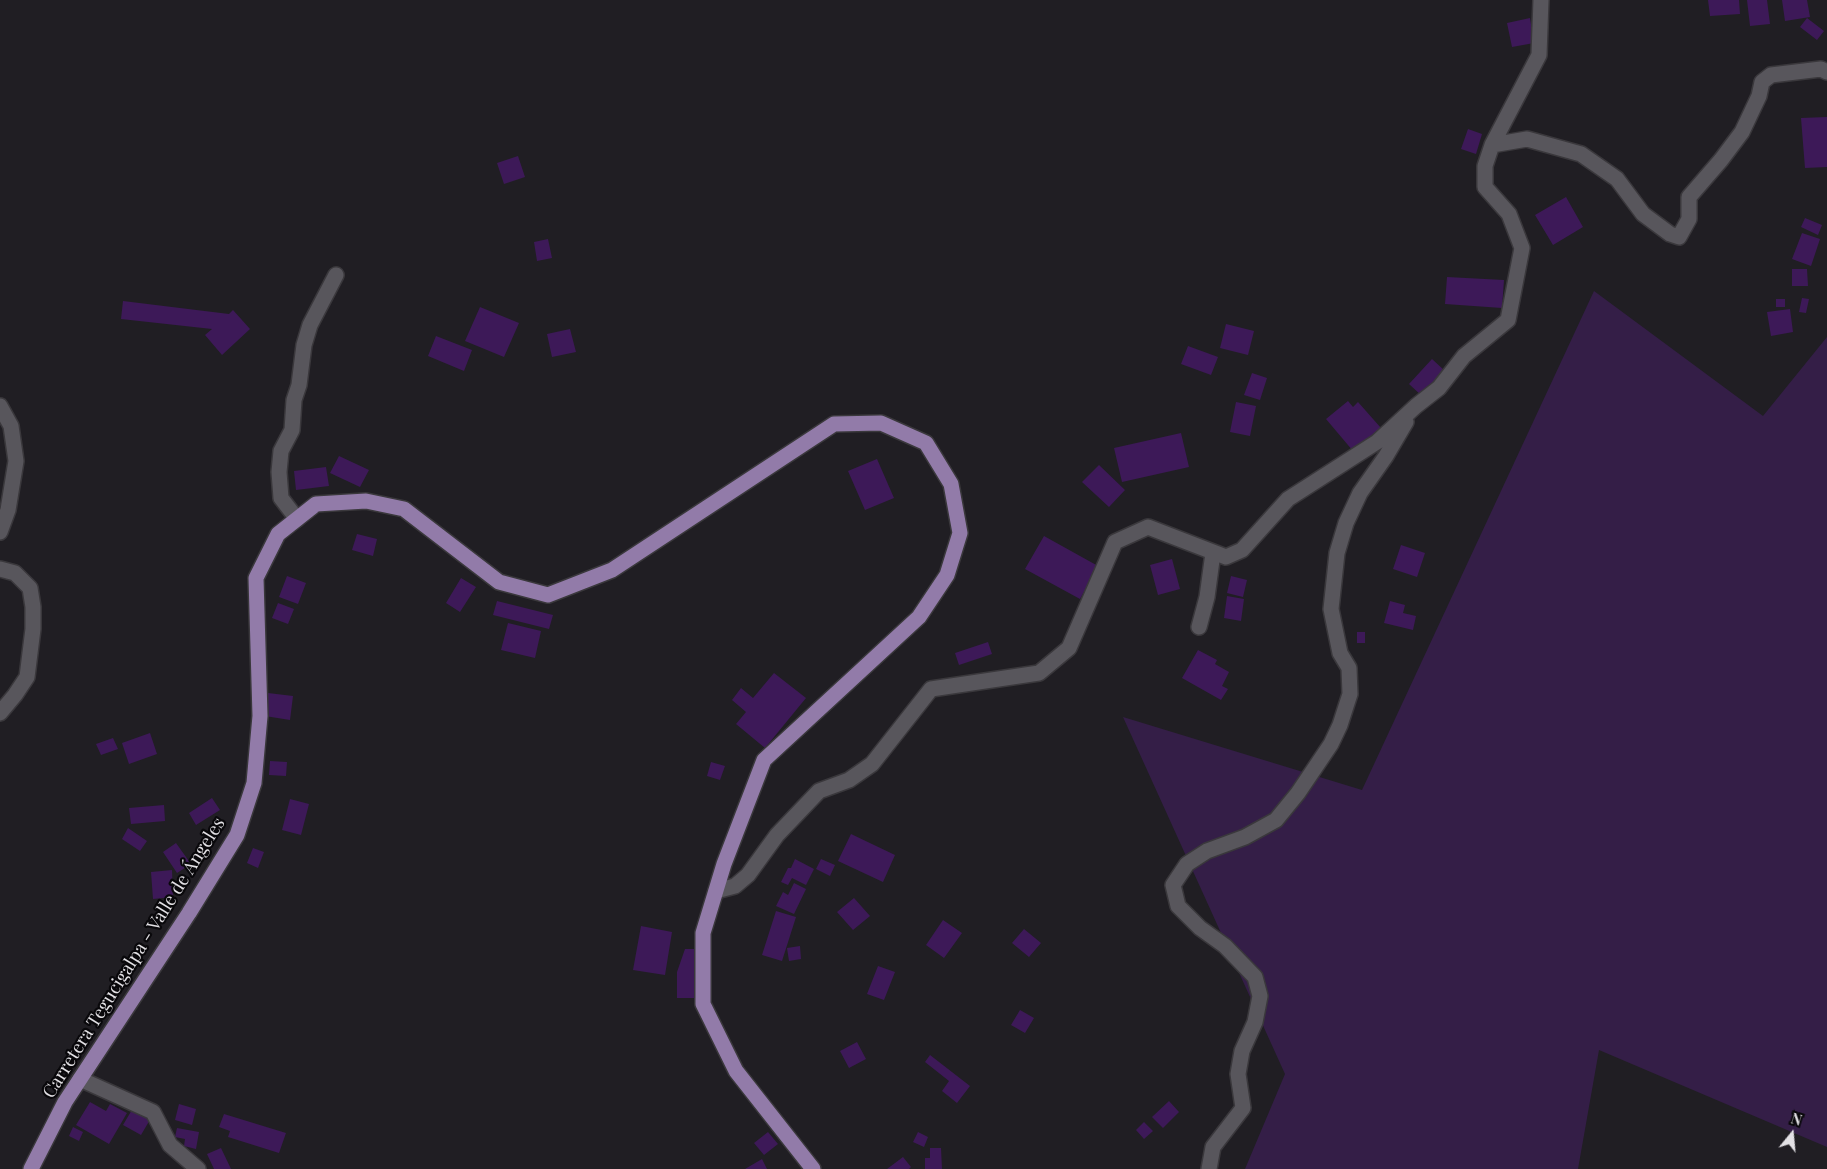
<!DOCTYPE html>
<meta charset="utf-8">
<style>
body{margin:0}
#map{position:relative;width:1827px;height:1169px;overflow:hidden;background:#201e23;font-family:"Playfair Display",serif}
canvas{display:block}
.north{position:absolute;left:1767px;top:1109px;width:50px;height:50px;-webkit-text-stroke:4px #09080b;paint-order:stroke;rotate:17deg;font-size:14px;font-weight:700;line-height:20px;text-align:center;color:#e3e1e5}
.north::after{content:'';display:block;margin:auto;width:18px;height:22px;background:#e3e1e5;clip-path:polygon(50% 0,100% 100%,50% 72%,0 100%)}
</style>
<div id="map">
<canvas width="1827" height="1169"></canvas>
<div class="north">N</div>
</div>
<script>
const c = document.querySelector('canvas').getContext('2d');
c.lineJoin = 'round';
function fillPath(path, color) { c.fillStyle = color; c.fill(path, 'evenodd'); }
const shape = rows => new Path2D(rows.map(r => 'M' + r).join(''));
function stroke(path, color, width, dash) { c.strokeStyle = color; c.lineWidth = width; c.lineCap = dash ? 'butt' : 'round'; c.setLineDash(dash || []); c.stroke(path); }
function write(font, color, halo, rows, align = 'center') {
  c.font = font + ' "Playfair Display",serif'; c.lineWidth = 4.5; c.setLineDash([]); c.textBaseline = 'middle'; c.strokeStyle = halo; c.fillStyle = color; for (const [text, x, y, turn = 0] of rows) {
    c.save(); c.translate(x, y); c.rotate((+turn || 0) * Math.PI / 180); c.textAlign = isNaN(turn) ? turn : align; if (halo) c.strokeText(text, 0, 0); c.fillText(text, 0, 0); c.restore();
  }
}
const green = shape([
 [1594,291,1763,416,1827,337,1827,1147,1599,1050,1578,1169,1245,1169,1285,1074,1123,717,1362,790]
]);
const building = shape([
 [1708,0,1739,0,1740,14,1710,16],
 [1747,0,1767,0,1770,24,1750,26],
 [1782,0,1807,0,1810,17,1785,21],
 [1530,18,1534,43,1512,47,1507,23],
 [1807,18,1824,31,1817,40,1800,27],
 [1827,117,1827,167,1805,168,1801,118],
 [1468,129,1482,134,1476,154,1461,149],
 [518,156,525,177,504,184,497,163],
 [1566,197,1583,227,1553,245,1535,215],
 [1805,218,1822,225,1818,235,1801,227],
 [1802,233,1820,239,1811,266,1792,259],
 [548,239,552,258,537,261,534,242],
 [1792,269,1807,269,1808,286,1792,286],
 [1447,277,1504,280,1502,308,1445,304],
 [1802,298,1809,299,1806,313,1799,312],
 [1776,299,1785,299,1785,307,1776,307],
 [123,301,229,314,233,310,250,329,222,355,205,335,212,329,121,319],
 [480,307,519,323,504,357,465,341],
 [1790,309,1793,332,1771,336,1767,312],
 [1226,324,1254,331,1248,355,1220,348],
 [570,329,576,352,552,357,547,334],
 [436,336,472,350,464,371,428,356],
 [1188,346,1218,357,1211,375,1181,364],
 [1432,359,1445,371,1422,396,1409,384],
 [1252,373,1267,378,1260,400,1244,395],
 [1348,401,1353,407,1358,402,1381,428,1353,451,1326,419],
 [1236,402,1256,406,1250,436,1230,432],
 [1181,433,1189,467,1122,482,1114,448],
 [339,456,369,470,360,487,330,473],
 [877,459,894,498,865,510,848,471],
 [1099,465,1125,490,1109,507,1082,482],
 [326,467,329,486,296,490,294,471],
 [357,534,377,539,373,556,352,550],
 [1044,536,1098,566,1080,599,1025,569],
 [1401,545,1425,553,1417,577,1393,569],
 [1172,559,1180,589,1158,595,1150,565],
 [287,576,306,583,298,604,279,597],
 [1231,576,1247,580,1243,597,1227,593],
 [461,578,476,587,460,612,446,603],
 [1227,596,1244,599,1241,621,1224,618],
 [497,601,553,615,549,629,493,615],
 [1390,601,1405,605,1403,613,1416,616,1413,630,1384,623],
 [278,603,294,609,288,624,272,618],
 [508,623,541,631,535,658,501,650],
 [1357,632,1365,632,1365,643,1357,643],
 [988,642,992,654,959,665,955,653],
 [1198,650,1217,660,1215,664,1229,672,1222,686,1228,689,1221,700,1182,678],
 [774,673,806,698,765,748,736,724,746,712,732,700,741,688,753,698],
 [268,693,293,696,290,720,265,716],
 [150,733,157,754,129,764,122,743],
 [113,738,118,749,101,755,96,744],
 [270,761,287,762,286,776,269,775],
 [711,762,725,766,720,780,707,776],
 [212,798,220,810,196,825,189,813],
 [290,799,309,804,301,835,282,830],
 [164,805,165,821,131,824,129,808],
 [128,828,147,841,140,851,122,839],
 [851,834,895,855,883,882,838,861],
 [176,843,191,864,177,873,163,852],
 [253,848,264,852,258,868,247,863],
 [795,859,814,869,806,885,792,878,788,885,781,882,788,868,791,868],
 [821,859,835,865,830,876,816,869],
 [172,870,173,897,153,899,151,872],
 [794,883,806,889,794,914,776,906,783,892,788,895],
 [854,898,870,916,853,930,837,912],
 [776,911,796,917,782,961,762,955],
 [943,920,962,933,944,958,926,945],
 [641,926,672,932,665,975,633,970],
 [1024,929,1041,943,1029,957,1012,943],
 [695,941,702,941,703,998,677,998,677,972,685,949,695,949],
 [800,946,801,959,789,961,787,948],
 [878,966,895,972,884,1000,867,994],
 [1020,1010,1034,1018,1025,1033,1011,1025],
 [857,1042,866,1059,849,1068,840,1051],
 [930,1055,970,1086,957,1103,942,1091,949,1081,925,1062],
 [1169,1101,1179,1112,1163,1128,1152,1117],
 [90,1102,106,1111,110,1104,127,1113,109,1144,76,1125],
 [179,1104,196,1109,192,1125,175,1120],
 [133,1108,151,1118,141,1135,123,1125],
 [224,1114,286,1133,279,1153,228,1137,230,1131,219,1127],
 [1144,1122,1153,1131,1144,1139,1136,1130],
 [73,1127,83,1132,79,1141,69,1136],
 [177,1128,199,1132,196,1149,184,1146,185,1139,175,1137],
 [768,1132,778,1144,764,1155,754,1143],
 [918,1132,928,1137,924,1147,913,1142],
 [221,1148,231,1169,214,1169,207,1154],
 [930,1148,941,1148,942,1169,925,1169,925,1158,930,1158],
 [903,1157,911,1167,909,1169,887,1169],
 [762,1159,767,1169,745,1169]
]);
const minor = shape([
 [1492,145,1539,55,1541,0],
 [0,406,11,426,16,461,8,510,0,532],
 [297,519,281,498,279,472,281,451,292,430,294,400,299,385,304,345,310,325,336,275],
 [0,569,15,573,30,588,33,607,33,629,27,677,15,695,0,713],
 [1199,627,1207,597,1213,553],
 [716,891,735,886,748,875,777,835,819,791,849,780,872,764,931,689,1039,673,1069,648,1115,542,1148,527,1226,557,1242,550,1288,499,1377,442,1416,406,1439,388,1464,356,1508,320,1522,248,1509,214,1485,187,1485,166,1492,145,1527,139,1581,154,1617,179,1643,214,1670,234,1679,237,1689,219,1689,197,1721,160,1742,132,1759,96,1762,82,1771,75,1821,69,1827,72],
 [80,1079,153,1112,170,1145,198,1169],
 [1209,1169,1213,1147,1243,1108,1238,1074,1242,1051,1255,1022,1260,996,1255,977,1225,946,1200,928,1178,906,1173,885,1187,864,1207,851,1245,837,1276,820,1298,793,1331,744,1340,725,1350,694,1349,668,1340,653,1331,609,1337,553,1346,523,1360,493,1386,456,1406,422]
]);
const major = shape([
 [31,1169,65,1102,189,913,237,835,254,783,260,716,256,578,278,534,316,504,366,501,404,509,499,582,548,595,612,570,834,424,881,423,926,443,951,484,960,533,947,575,919,617,764,760,724,864,703,933,703,1004,736,1071,813,1169]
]);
const streetNames = [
 ["Carretera Tegucigalpa - Valle de Ángeles",134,958,-58]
];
fillPath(green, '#341e47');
fillPath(building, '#3d1958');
stroke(minor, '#3a383c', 18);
stroke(major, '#3a383c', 18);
stroke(minor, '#58565c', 15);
stroke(major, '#927ba9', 15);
write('18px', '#e3e1e5', '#09080b', streetNames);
</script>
